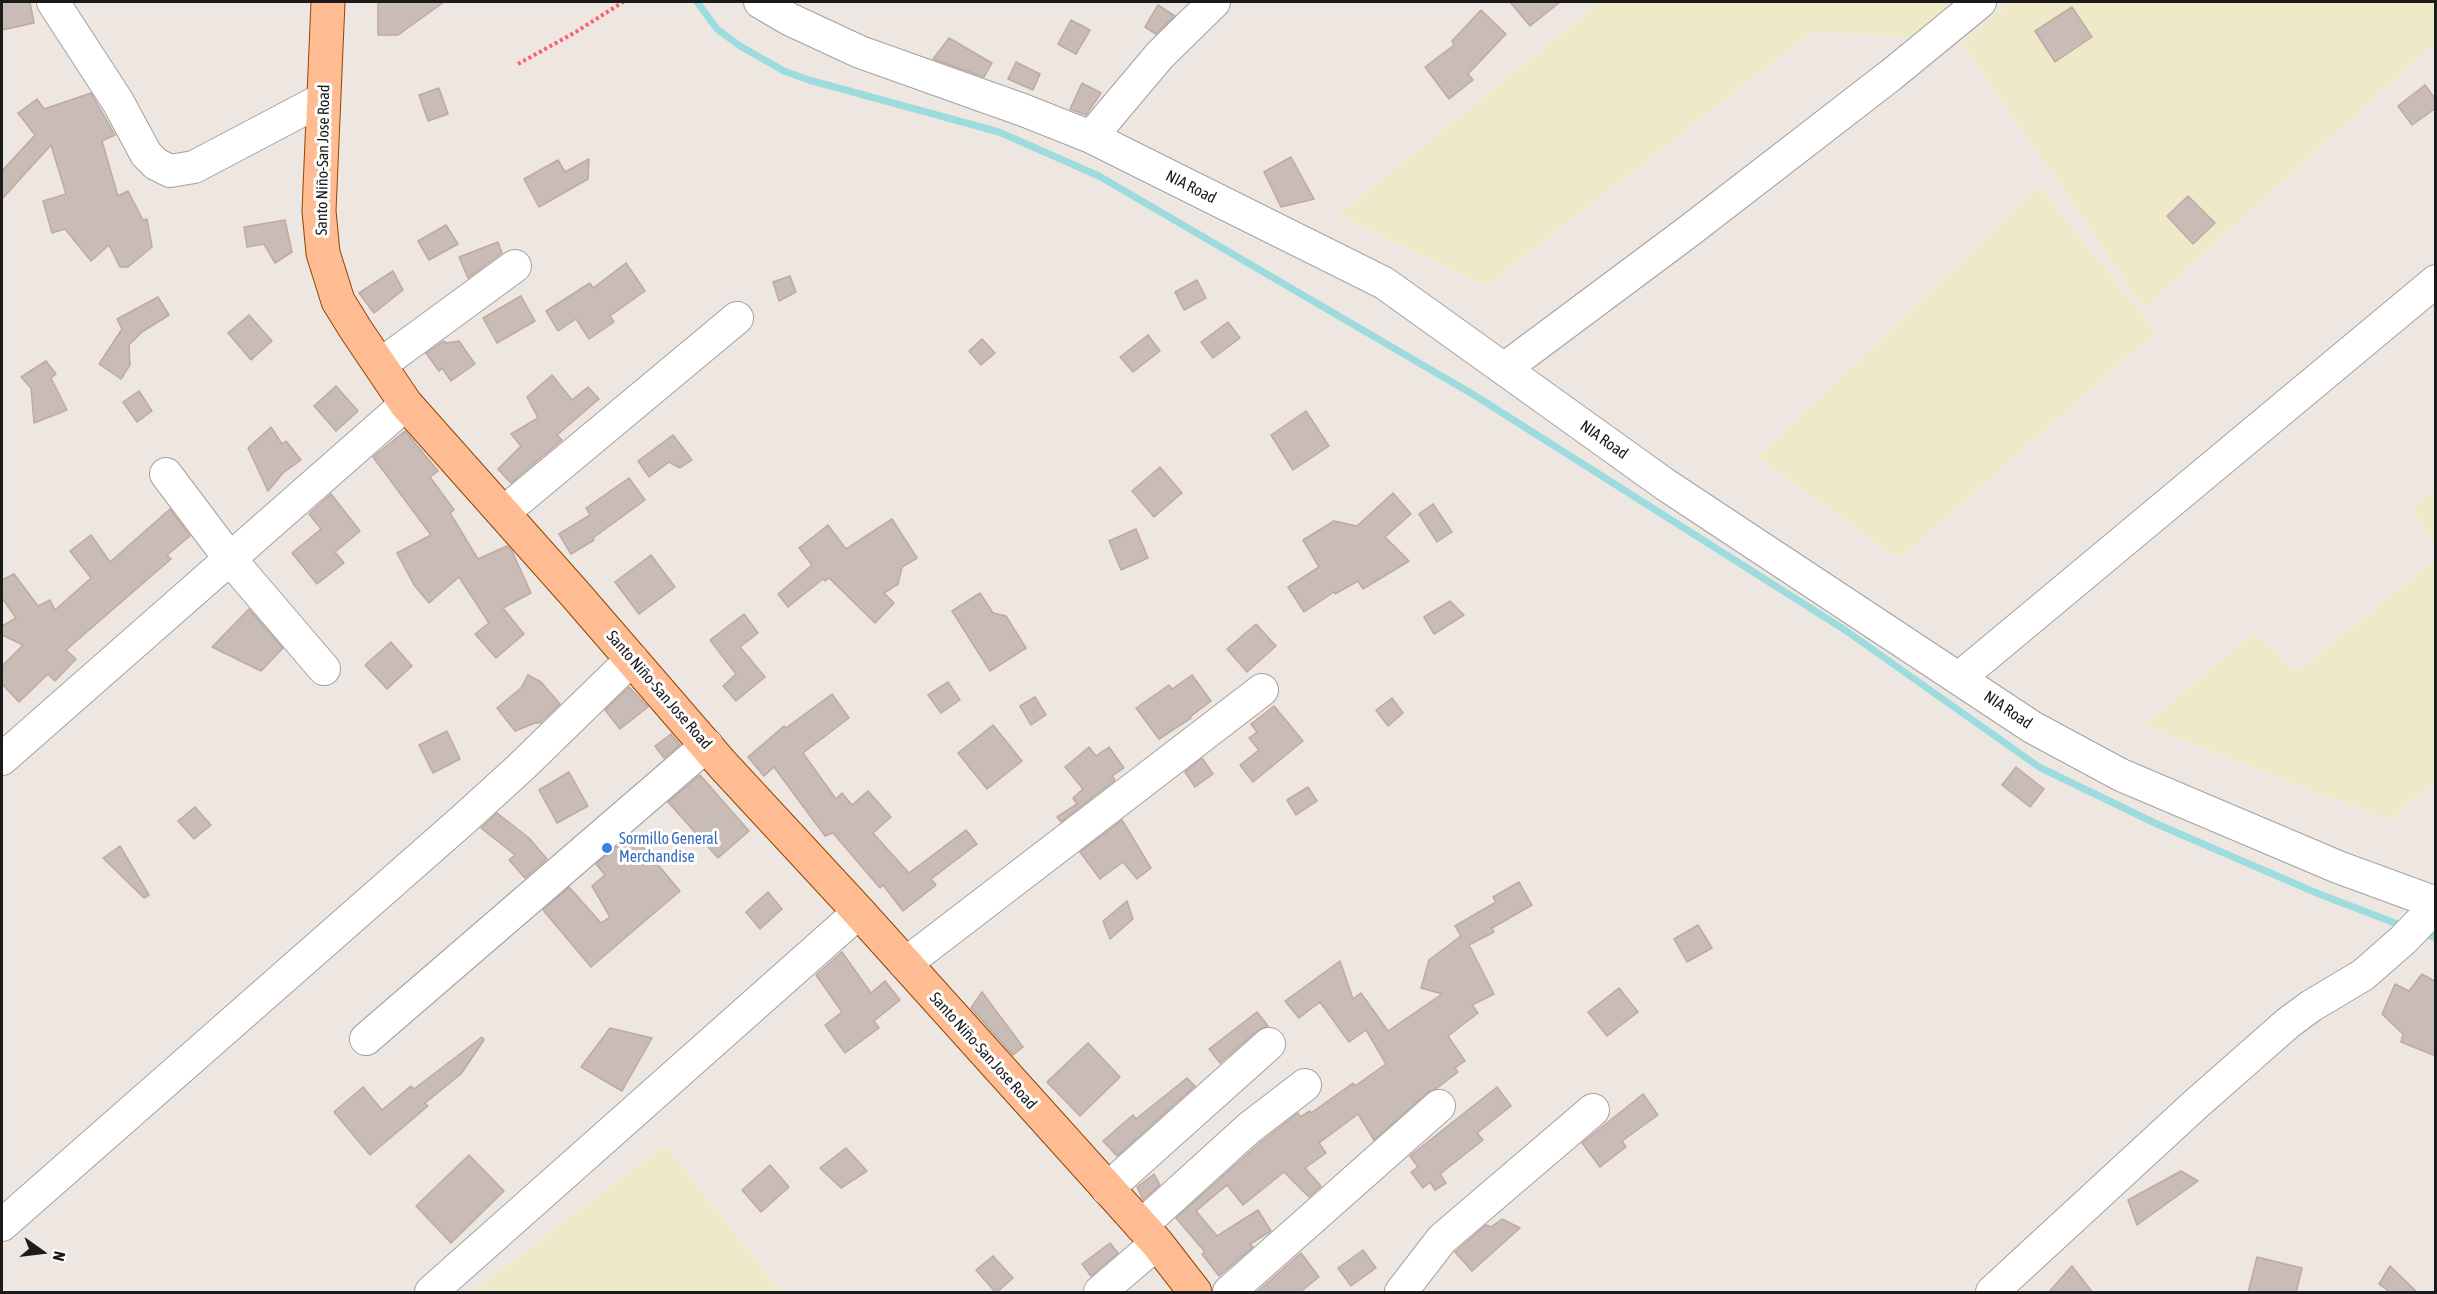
<!DOCTYPE html>
<meta charset="utf-8">
<style>
body{margin:0}
#map{position:relative;width:2437px;height:1294px;overflow:hidden;background:#eee6e0;font-family:"Asap Condensed",sans-serif}
canvas{display:block}
.frame{position:absolute;inset:0;border:3px solid #1b1b1b;pointer-events:none}
.north{position:absolute;left:12px;top:1222px;width:60px;height:60px;-webkit-text-stroke:4px #fff;paint-order:stroke;rotate:104deg;font-size:16px;font-weight:700;line-height:24px;text-align:center;color:#1b1b1b}
.north::after{content:'';display:block;margin:auto;width:21px;height:27px;background:#1b1b1b;clip-path:polygon(50% 0,100% 100%,50% 72%,0 100%)}
</style>
<div id="map">
<canvas width="2437" height="1294"></canvas>
<div class="frame"></div>
<div class="north">N</div>
</div>
<script>
const c = document.querySelector('canvas').getContext('2d');
c.lineJoin = 'round';
function fillPath(path, color) { c.fillStyle = color; c.fill(path, 'evenodd'); }
const shape = rows => new Path2D(rows.map(r => 'M' + r).join(''));
function stroke(path, color, width, dash) { c.strokeStyle = color; c.lineWidth = width; c.lineCap = dash ? 'butt' : 'round'; c.setLineDash(dash || []); c.stroke(path); }
function write(font, color, halo, rows, align = 'center') {
  c.font = font + ' "Asap Condensed",sans-serif'; c.lineWidth = 6; c.setLineDash([]); c.textBaseline = 'middle'; c.strokeStyle = halo; c.fillStyle = color; for (const [text, x, y, turn = 0] of rows) {
    c.save(); c.translate(x, y); c.rotate((+turn || 0) * Math.PI / 180); c.textAlign = isNaN(turn) ? turn : align; if (halo) c.strokeText(text, 0, 0); c.fillText(text, 0, 0); c.restore();
  }
}
const farmland = shape([
 [1601,2,1960,2,1918,38,1813,31,1486,286,1338,215],
 [2011,2,2435,2,2435,43,2144,308,1962,42],
 [2040,187,2156,332,1899,559,1758,457],
 [2435,489,2435,546,2413,509],
 [2435,560,2435,780,2390,820,2144,725,2254,633,2297,672],
 [665,1145,781,1292,472,1292]
]);
const stream = shape([
 [697,2,717,29,740,46,784,71,809,80,999,132,1099,176,1474,395,1845,630,2039,767,2159,825,2319,894,2403,926],
 [2422,933,2436,938]
]);
const building = shape([
 [2,2,30,2,34,23,2,30,2,2],
 [378,2,444,2,398,35,378,35,378,2],
 [1510,2,1560,2,1530,26,1510,2],
 [1158,5,1175,16,1156,34,1145,27,1158,5],
 [2072,7,2092,37,2055,62,2035,31,2072,7],
 [1481,10,1506,34,1468,74,1473,80,1449,99,1425,67,1454,45,1452,41,1481,10],
 [1071,20,1090,30,1076,54,1058,44,1071,20],
 [949,38,992,63,984,77,933,59,949,38],
 [1016,62,1040,74,1033,90,1008,79,1016,62],
 [1082,83,1101,93,1086,115,1070,109,1082,83],
 [2425,85,2436,100,2436,108,2412,125,2398,106,2425,85],
 [439,88,448,114,428,121,419,95,439,88],
 [91,93,115,135,102,141,118,196,128,191,143,220,147,219,152,247,128,267,120,267,109,245,91,261,65,229,52,233,43,201,66,194,51,145,2,199,2,171,35,135,18,113,37,99,44,109,91,93],
 [1291,157,1314,199,1281,207,1264,172,1291,157],
 [589,159,588,179,539,207,524,179,558,160,565,172,589,159],
 [2188,196,2215,223,2193,244,2167,216,2188,196],
 [285,220,292,252,275,263,264,244,247,247,244,227,285,220],
 [446,225,458,244,429,260,418,241,446,225],
 [498,242,502,253,468,278,459,257,498,242],
 [626,263,645,291,610,316,614,322,589,339,576,319,558,331,546,311,590,283,593,288,626,263],
 [393,271,403,290,374,313,359,293,393,271],
 [790,276,796,292,779,301,773,282,790,276],
 [1197,280,1206,298,1184,310,1175,292,1197,280],
 [521,296,535,321,497,343,483,318,521,296],
 [158,297,169,315,142,332,129,345,130,365,121,379,99,364,122,329,117,319,158,297],
 [249,315,272,341,251,360,228,333,249,315],
 [1228,322,1240,338,1213,358,1201,342,1228,322],
 [1148,335,1160,351,1133,372,1120,357,1148,335],
 [982,339,995,353,981,365,969,351,982,339],
 [444,341,446,343,459,341,475,364,451,381,442,368,439,371,426,353,444,341],
 [46,361,56,374,51,378,67,410,34,423,31,388,21,377,46,361],
 [552,375,572,400,588,387,599,399,557,435,562,440,511,483,498,469,521,446,511,434,538,418,527,397,552,375],
 [336,386,358,411,336,431,314,406,336,386],
 [139,391,152,411,137,422,123,402,139,391],
 [1306,411,1329,446,1293,470,1271,435,1306,411],
 [271,427,282,444,286,441,301,460,283,473,268,491,248,448,271,427],
 [405,431,438,471,430,477,454,510,450,513,478,559,507,546,512,551,531,593,503,608,524,634,496,658,475,634,489,623,459,577,429,603,414,585,397,553,431,535,373,457,405,431],
 [673,435,692,460,680,468,669,462,649,477,638,461,673,435],
 [1160,467,1182,493,1154,517,1132,491,1160,467],
 [629,478,645,500,593,538,594,540,571,554,559,534,590,515,586,508,629,478],
 [1393,493,1411,514,1385,537,1409,561,1363,589,1358,581,1335,594,1334,592,1304,612,1288,587,1319,567,1303,540,1334,521,1357,526,1393,493],
 [331,494,360,531,335,552,344,563,317,584,292,553,321,529,309,514,331,494],
 [1433,504,1452,532,1437,542,1419,514,1433,504],
 [170,509,190,536,167,555,171,559,66,650,76,659,55,681,48,674,19,702,2,684,2,666,23,645,2,635,2,626,16,618,2,598,2,580,14,574,38,606,50,600,55,610,91,578,70,551,91,535,110,562,170,509],
 [892,519,917,558,902,567,898,584,884,593,894,603,875,623,829,578,825,581,823,579,788,607,778,594,812,565,799,548,828,525,846,549,892,519],
 [1136,529,1148,558,1121,570,1109,541,1136,529],
 [651,555,675,587,639,614,615,582,651,555],
 [980,593,993,613,1006,616,1026,648,990,671,952,611,980,593],
 [1450,601,1464,615,1434,634,1424,617,1450,601],
 [249,609,283,648,261,671,212,647,249,609],
 [744,614,758,633,740,647,765,677,736,701,723,686,736,674,710,640,744,614],
 [1256,624,1276,646,1247,672,1227,649,1256,624],
 [391,642,412,666,387,689,365,665,391,642],
 [528,675,541,682,560,704,540,723,535,723,515,731,497,708,521,688,528,675],
 [1192,675,1211,701,1190,717,1191,718,1159,739,1136,708,1169,685,1172,689,1192,675],
 [948,682,960,700,941,713,928,695,948,682],
 [629,687,648,707,620,729,605,710,629,687],
 [832,694,849,718,803,753,836,799,842,793,852,805,868,791,891,817,873,833,909,873,966,830,977,844,931,879,936,885,903,911,883,885,880,888,833,833,825,836,774,767,764,776,748,757,784,726,786,728,832,694],
 [1035,697,1046,715,1031,725,1020,706,1035,697],
 [1392,698,1403,713,1388,726,1376,710,1392,698],
 [1274,706,1303,741,1253,782,1240,765,1259,750,1249,738,1257,732,1251,724,1274,706],
 [993,725,1022,761,987,789,958,753,993,725],
 [447,731,460,759,433,773,419,745,447,731],
 [671,734,680,745,664,758,655,746,671,734],
 [1089,747,1096,756,1109,747,1124,768,1112,776,1115,780,1061,822,1057,817,1077,804,1073,798,1083,789,1065,767,1089,747],
 [1202,758,1213,774,1195,787,1185,772,1202,758],
 [2016,767,2044,789,2030,807,2002,785,2016,767],
 [569,772,588,806,557,823,539,790,569,772],
 [700,775,749,831,718,858,668,802,700,775],
 [1308,787,1317,801,1296,815,1287,800,1308,787],
 [195,807,211,825,194,839,178,821,195,807],
 [497,813,529,838,547,859,525,878,509,860,515,855,481,828,497,813],
 [1122,820,1151,868,1137,879,1123,862,1100,879,1080,852,1122,820],
 [632,834,680,891,591,967,543,910,569,887,601,923,610,917,592,886,605,875,596,864,632,834],
 [120,846,149,895,144,898,103,858,120,846],
 [1519,882,1532,905,1492,928,1494,932,1469,945,1494,994,1472,1005,1478,1013,1448,1036,1465,1061,1455,1068,1458,1072,1437,1088,1427,1093,1374,1140,1358,1114,1319,1143,1326,1153,1305,1168,1321,1186,1309,1197,1284,1172,1243,1205,1227,1185,1196,1211,1217,1236,1258,1210,1271,1231,1250,1244,1253,1247,1219,1276,1202,1254,1205,1252,1176,1218,1261,1142,1298,1113,1300,1117,1310,1111,1311,1113,1353,1083,1355,1086,1386,1064,1366,1030,1349,1042,1320,1002,1299,1018,1285,1001,1340,961,1353,999,1361,993,1388,1031,1442,994,1421,988,1429,960,1461,936,1455,926,1496,902,1493,897,1519,882],
 [768,892,782,909,760,929,746,912,768,892],
 [1127,901,1133,919,1110,939,1103,921,1127,901],
 [1698,925,1712,948,1687,962,1674,939,1698,925],
 [842,952,871,993,885,981,900,1000,874,1021,879,1028,845,1053,825,1025,842,1012,816,975,842,952],
 [2422,974,2436,982,2436,1056,2401,1042,2403,1034,2382,1014,2395,984,2409,991,2422,974],
 [1619,988,1638,1012,1607,1036,1588,1012,1619,988],
 [982,992,1023,1047,1013,1055,971,1008,982,992],
 [1257,1012,1268,1026,1257,1031,1220,1063,1209,1049,1257,1012],
 [610,1028,652,1038,622,1091,581,1067,610,1028],
 [482,1037,484,1040,461,1074,425,1103,428,1106,370,1155,334,1112,363,1087,382,1110,411,1086,414,1089,482,1037],
 [1088,1043,1120,1077,1080,1116,1047,1082,1088,1043],
 [1187,1078,1195,1086,1117,1156,1103,1141,1133,1115,1136,1119,1187,1078],
 [1497,1087,1511,1106,1477,1133,1483,1140,1440,1174,1446,1183,1435,1190,1430,1182,1423,1188,1411,1172,1418,1167,1410,1156,1497,1087],
 [1643,1094,1658,1115,1622,1141,1626,1147,1600,1167,1582,1143,1643,1094],
 [846,1148,867,1171,841,1188,820,1168,846,1148],
 [469,1155,504,1191,451,1243,416,1206,469,1155],
 [770,1165,789,1187,761,1212,742,1190,770,1165],
 [2181,1171,2198,1181,2137,1225,2128,1200,2181,1171],
 [1154,1174,1160,1185,1143,1200,1137,1187,1154,1174],
 [1502,1219,1520,1228,1472,1271,1455,1252,1486,1225,1491,1227,1502,1219],
 [1110,1243,1118,1253,1091,1276,1082,1264,1110,1243],
 [1363,1250,1376,1268,1351,1286,1338,1268,1363,1250],
 [1301,1253,1319,1277,1299,1293,1256,1293,1301,1253],
 [993,1256,1013,1278,996,1293,976,1270,993,1256],
 [2257,1257,2302,1268,2296,1293,2248,1293,2257,1257],
 [2072,1266,2093,1293,2048,1293,2072,1266],
 [2390,1266,2418,1293,2391,1293,2379,1284,2390,1266]
]);
const path = shape([
 [518,64,574,33,623,2]
]);
const minor = shape([
 [53,2,118,102,146,154,156,164,170,171,194,167,323,99],
 [760,2,789,19,860,52,1023,110,1091,137,1384,283,1666,485,2032,727,2121,775,2338,867,2436,903],
 [1091,137,1160,55,1214,2],
 [380,365,515,266],
 [1504,369,1689,231,1891,75,1980,2],
 [166,474,230,559,324,669],
 [503,513,737,318],
 [1959,678,2436,281],
 [2,759,406,404],
 [905,964,1262,690],
 [366,1039,707,745],
 [1107,1189,1269,1044],
 [2,1225,464,819,520,768,632,659],
 [1141,1226,1249,1128,1305,1085],
 [431,1292,859,912],
 [1100,1292,1157,1243],
 [1229,1292,1439,1106],
 [1401,1292,1442,1239,1593,1110],
 [1992,1292,2196,1104,2288,1023,2311,1006,2363,975,2403,940,2436,906]
]);
const major = shape([
 [328,2,319,211,323,253,338,301,356,330,406,404,575,594,722,764,859,912,1157,1243,1195,1292]
]);
const markers = [
 [607,848,6,"#3f7fe0"]
];
const streetNames = [
 ["Santo Niño-San Jose Road",323,160,-89],
 ["NIA Road",1191,187,27],
 ["NIA Road",1604,440,35],
 ["Santo Niño-San Jose Road",659,690,49],
 ["NIA Road",2008,710,34],
 ["Santo Niño-San Jose Road",983,1051,48]
];
const shopNames = [
 ["Sormillo General",619,839],
 ["Merchandise",619,857]
];
fillPath(farmland, '#eeeac9');
stroke(stream, '#9ddcde', 7);
fillPath(building, '#c9bbb6');
stroke(building, '#c0a9a2', 1.5);
stroke(minor, '#a2a2a2', 34);
stroke(major, '#924600', 35);
stroke(path, '#ff5f6d', 4, [3, 3]);
stroke(minor, '#fff', 32);
stroke(major, '#ffbc93', 33);
for (const [x, y, r, color] of markers) { const dot = new Path2D(); dot.arc(x, y, r, 0, 2 * Math.PI); c.fillStyle = color; c.fill(dot); stroke(dot, '#fff', 2); }
write('16px', '#1b1b1b', '#fff', streetNames);
write('16px', '#366cbe', '#fff', shopNames, 'left');
</script>
